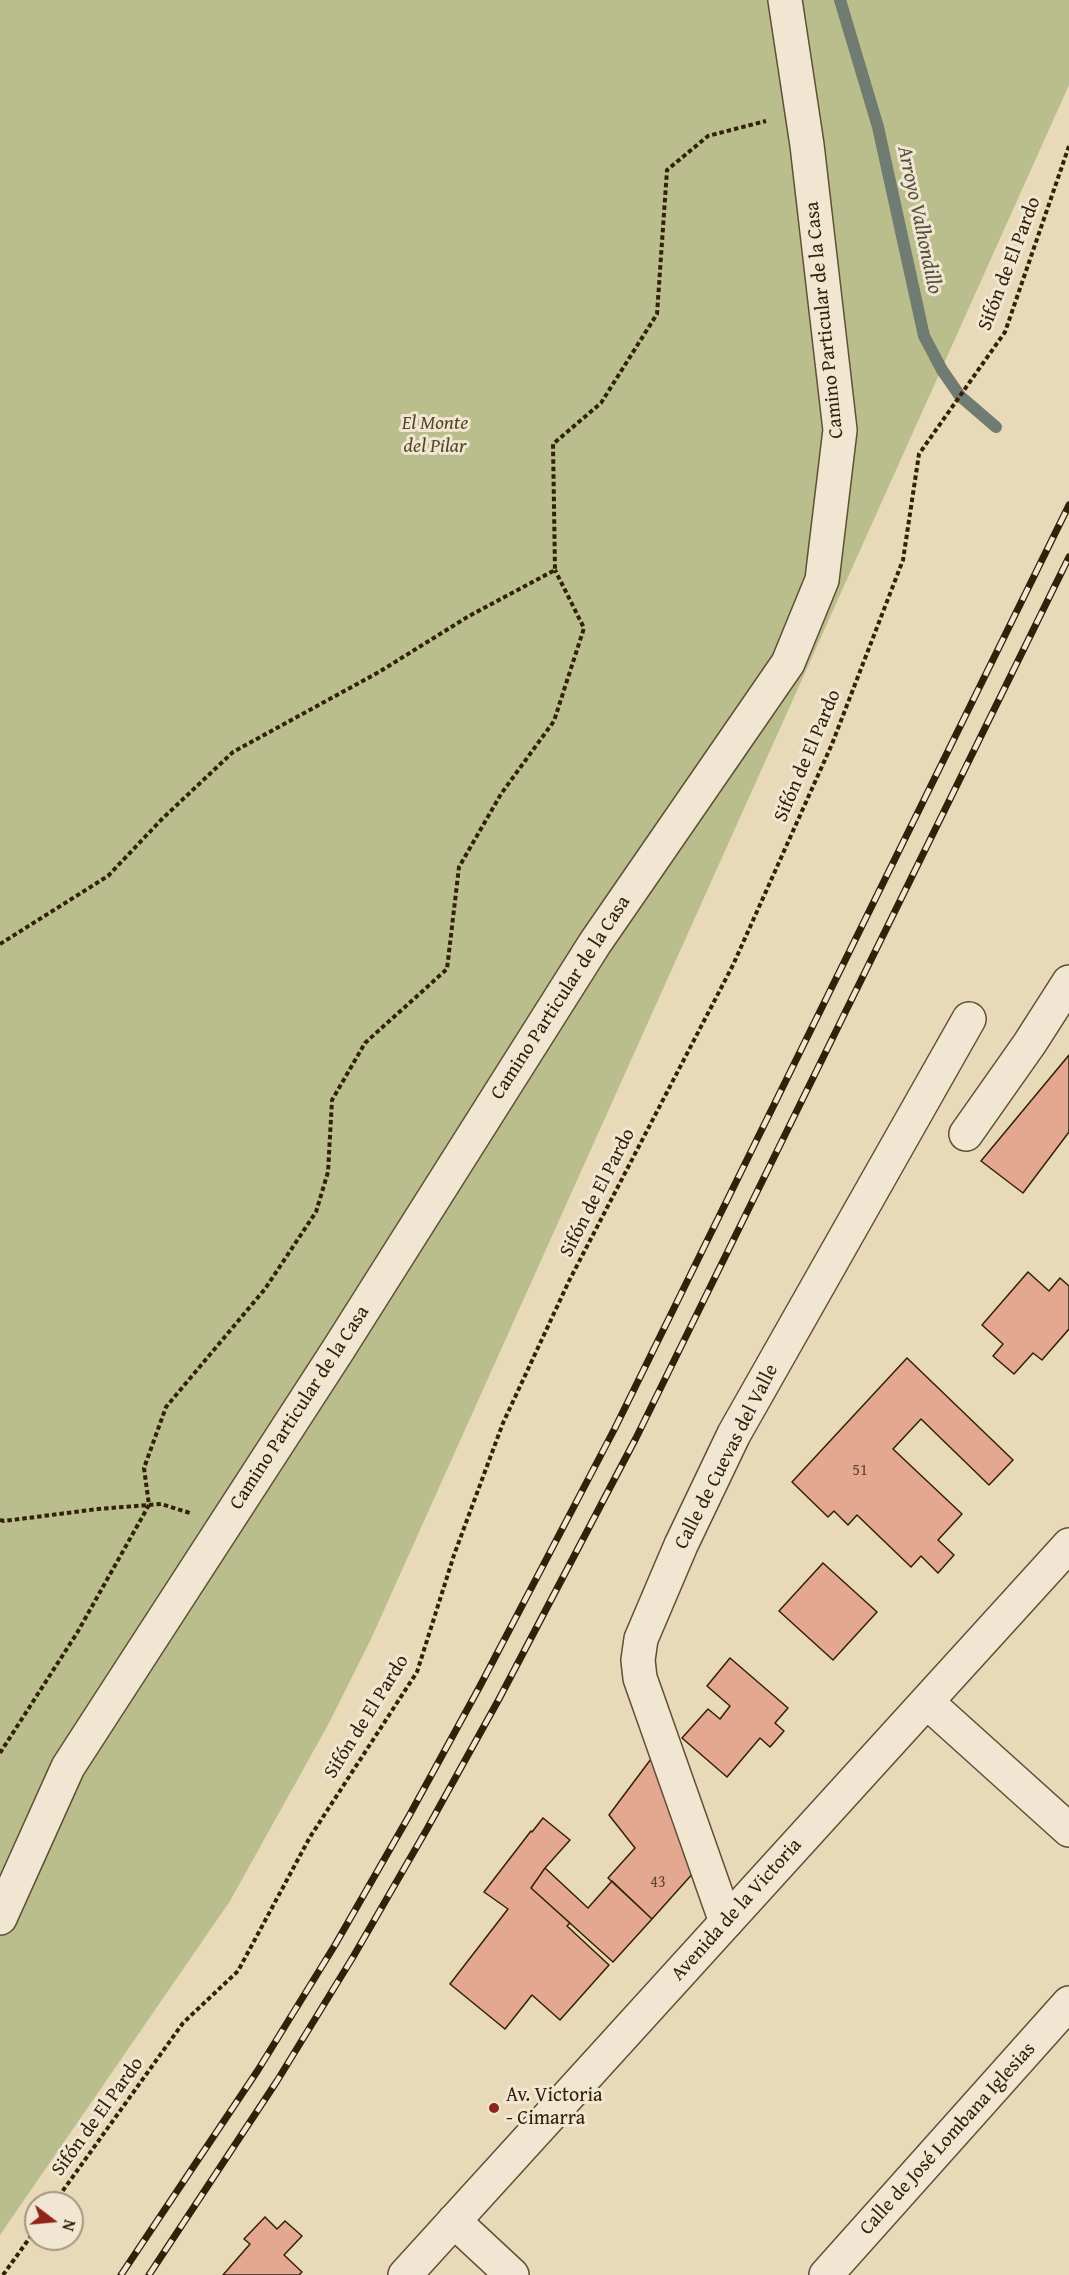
<!DOCTYPE html>
<meta charset="utf-8">
<style>
body{margin:0}
#map{position:relative;width:1069px;height:2275px;overflow:hidden;background:#e8d9b9;font-family:"Gentium Book Plus",serif}
canvas{display:block}
.north{position:absolute;left:24px;top:2191px;width:60px;height:60px;box-sizing:border-box;background:#f0e6d2;border:2px solid #a49781;border-radius:50%;rotate:106deg;font-size:16px;font-weight:700;line-height:24px;text-align:center;color:#322108}
.north::after{content:'';display:block;margin:auto;width:21px;height:27px;background:#8f2418;clip-path:polygon(50% 0,100% 100%,50% 72%,0 100%)}
</style>
<div id="map">
<canvas width="1069" height="2275"></canvas>
<div class="north">N</div>
</div>
<script>
const c = document.querySelector('canvas').getContext('2d');
c.lineJoin = 'round';
function fillPath(path, color) { c.fillStyle = color; c.fill(path, 'evenodd'); }
const shape = rows => new Path2D(rows.map(r => 'M' + r).join(''));
function stroke(path, color, width, dash) { c.strokeStyle = color; c.lineWidth = width; c.lineCap = dash ? 'butt' : 'round'; c.setLineDash(dash || []); c.stroke(path); }
function write(font, color, halo, rows, align = 'center') {
  c.font = font + ' "Gentium Book Plus",serif'; c.lineWidth = 6; c.setLineDash([]); c.textBaseline = 'middle'; c.strokeStyle = halo; c.fillStyle = color; for (const [text, x, y, turn = 0] of rows) {
    c.save(); c.translate(x, y); c.rotate((+turn || 0) * Math.PI / 180); c.textAlign = isNaN(turn) ? turn : align; if (halo) c.strokeText(text, 0, 0); c.fillText(text, 0, 0); c.restore();
  }
}
const green = shape([
 [0,0,1069,0,1069,85,371,1639,329,1723,230,1901,0,2235]
]);
const stream = shape([
 [840,0,878,127,924,336,942,370,960,396,996,427]
]);
const building = shape([
 [1069,1055,1069,1132,1023,1193,981,1161,1069,1055],
 [1028,1272,1049,1291,1060,1278,1069,1286,1069,1329,1042,1360,1033,1353,1014,1374,993,1356,1003,1344,982,1325,1028,1272],
 [907,1358,1013,1460,989,1485,921,1419,893,1449,962,1514,938,1540,954,1555,938,1573,921,1556,911,1567,857,1515,848,1525,834,1511,828,1517,792,1482,907,1358],
 [823,1563,877,1612,833,1660,779,1611,823,1563],
 [730,1658,788,1708,775,1723,784,1731,770,1747,760,1738,727,1777,682,1738,708,1709,720,1719,730,1706,707,1686,730,1658],
 [651,1759,695,1871,652,1919,608,1878,635,1848,609,1815,651,1759],
 [543,1818,570,1840,545,1868,531,1888,570,1923,567,1926,609,1965,560,2020,532,1995,505,2029,450,1984,508,1909,484,1892,531,1831,532,1832,543,1818],
 [545,1868,588,1908,612,1881,652,1919,613,1962,531,1888,545,1868],
 [265,2217,277,2229,285,2221,302,2236,284,2255,302,2272,299,2275,223,2275,250,2244,244,2239,265,2217]
]);
const path = shape([
 [0,944,108,876,162,819,233,752,379,672,469,616,555,570,553,444,601,403,657,314,667,170,708,136,766,121],
 [0,1520,4,1521,98,1509,161,1504,190,1513],
 [0,1753,77,1633,149,1505,144,1468,166,1407,265,1289,316,1212,328,1172,332,1100,365,1043,447,969,459,867,501,794,554,721,584,628,555,570],
 [54,2203,183,2023,238,1971,310,1837,417,1672,454,1555,503,1423,569,1281,733,965,832,744,903,560,919,454,1005,332,1069,146],
 [3,2275,36,2229]
]);
const minor = shape([
 [966,1134,1030,1043,1069,982],
 [927,1702,1069,1830],
 [0,1918,68,1767,338,1350,595,943,788,663,822,580,840,430,807,145,785,0],
 [726,1922,640,1678,638,1660,641,1639,681,1545,734,1434,969,1019],
 [454,2221,512,2275],
 [826,2275,1069,2003]
]);
const tertiary = shape([
 [405,2275,1069,1545]
]);
const rail = shape([
 [121,2275,258,2070,335,1945,409,1816,480,1686,615,1428,1069,505],
 [149,2275,277,2081,353,1957,427,1829,499,1699,636,1438,1069,557]
]);
const markers = [
 [494,2108,6,"#8f2418"]
];
const numberNames = [
 ["51",860,1471],
 ["43",658,1883]
];
const streetNames = [
 ["Sifón de El Pardo",1010,264,-69],
 ["Camino Particular de la Casa",825,320,-96],
 ["Sifón de El Pardo",808,756,-67],
 ["Camino Particular de la Casa",561,998,-57],
 ["Sifón de El Pardo",598,1193,-63],
 ["Camino Particular de la Casa",300,1408,-57],
 ["Calle de Cuevas del Valle",727,1457,-63],
 ["Sifón de El Pardo",367,1717,-58],
 ["Avenida de la Victoria",737,1910,-48],
 ["Sifón de El Pardo",98,2117,-54],
 ["Calle de José Lombana Iglesias",948,2139,-48]
];
const parkNames = [
 ["El Monte",435,424],
 ["del Pilar",435,447]
];
const poiNames = [
 ["Av. Victoria",506,2096],
 ["- Cimarra",506,2119]
];
const waterNames = [
 ["Arroyo Valhondillo",919,220,78]
];
fillPath(green, '#babe8c');
stroke(stream, '#707c71', 12);
fillPath(building, '#e4a891');
stroke(building, '#322108', 1.5);
stroke(minor, '#604f34', 36);
stroke(tertiary, '#604f34', 36);
stroke(path, '#322108', 4, [4.5, 3]);
stroke(minor, '#f0e6d2', 33);
stroke(tertiary, '#f0e6d2', 33);
stroke(rail, '#322108', 7);
stroke(rail, '#f0e6d2', 4.5, [14]);
for (const [x, y, r, color] of markers) { const dot = new Path2D(); dot.arc(x, y, r, 0, 2 * Math.PI); c.fillStyle = color; c.fill(dot); stroke(dot, '#f0e6d2', 2); }
write('16px', '#5e432a', null, numberNames);
write('20px', '#322108', '#f0e6d2', streetNames);
write('italic 20px', '#544829', '#f0e6d2', parkNames);
write('20px', '#322108', '#f0e6d2', poiNames, 'left');
write('italic 21px', '#514f3d', '#f0e6d2', waterNames);
</script>
